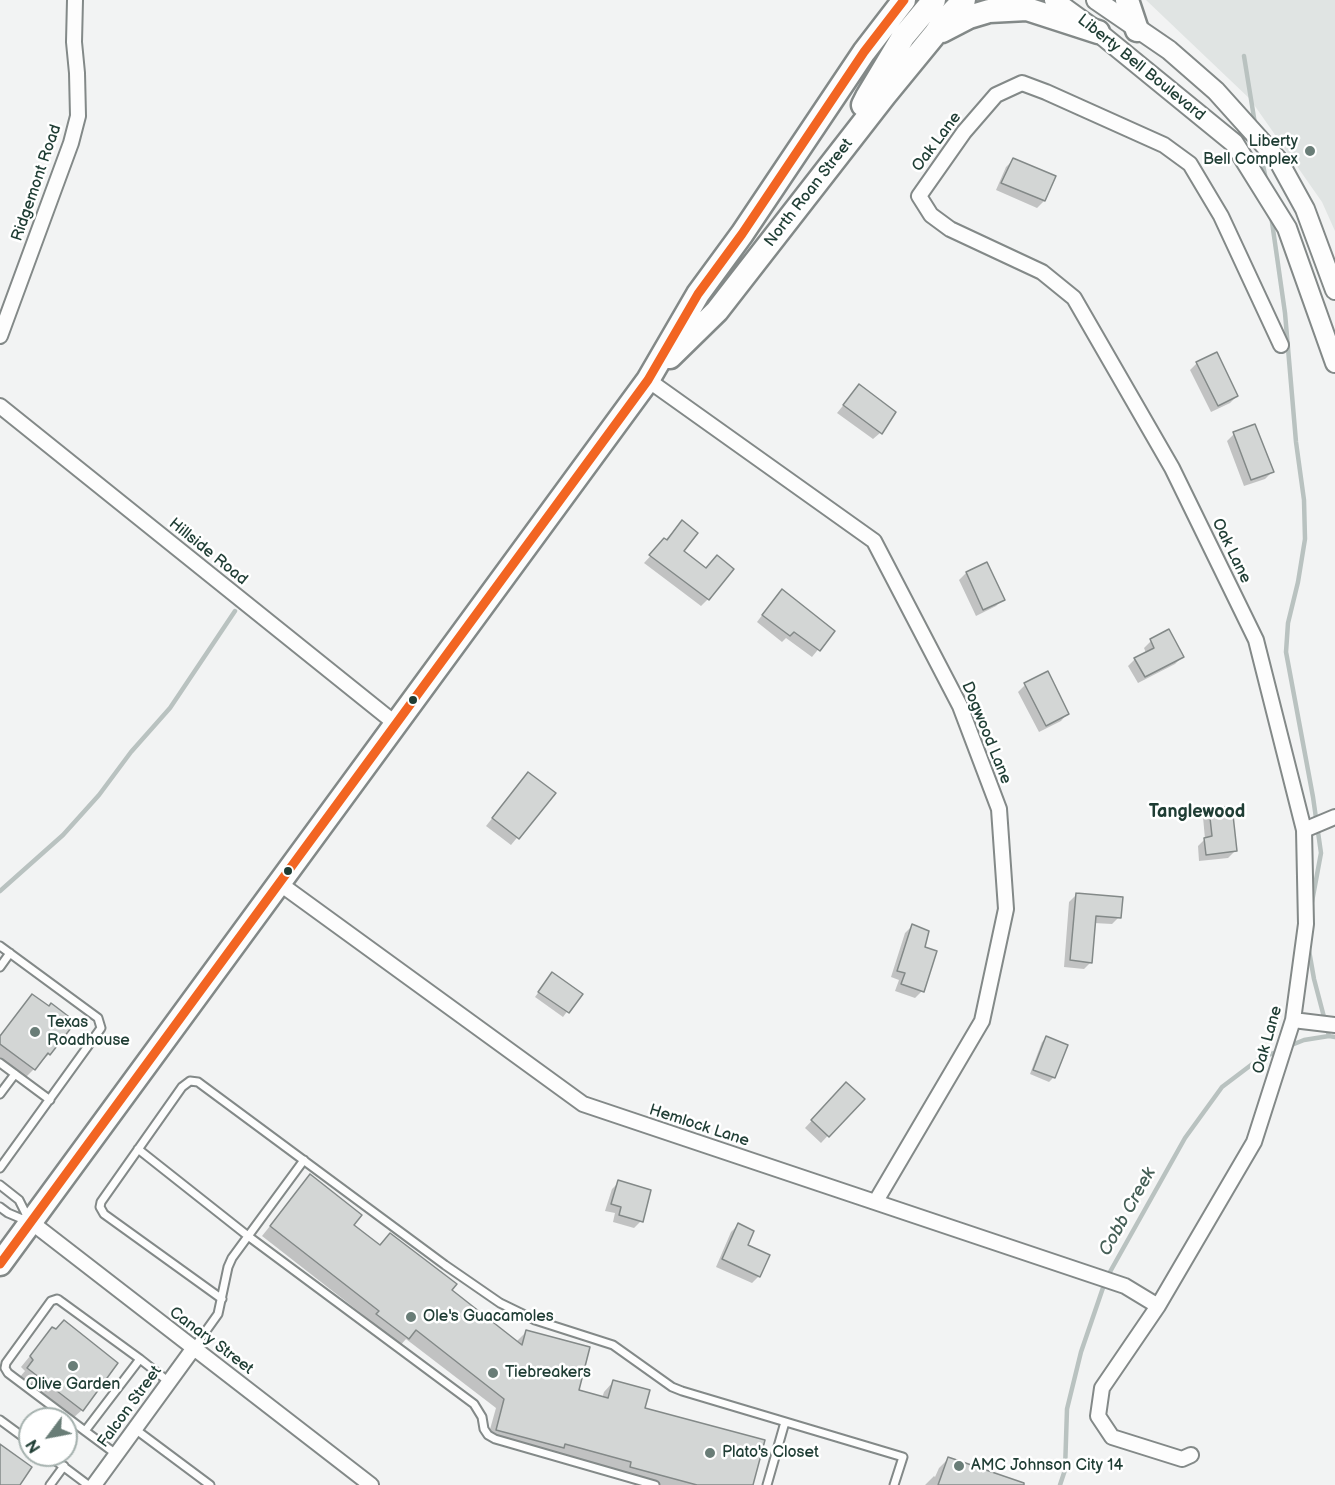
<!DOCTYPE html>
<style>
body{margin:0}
#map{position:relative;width:1335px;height:1485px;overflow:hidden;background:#f2f3f3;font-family:"Balsamiq Sans",sans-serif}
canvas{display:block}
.north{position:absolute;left:18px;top:1407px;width:60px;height:60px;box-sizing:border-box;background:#fff;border:2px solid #a5b1ae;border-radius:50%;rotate:238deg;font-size:16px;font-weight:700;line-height:24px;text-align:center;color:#1f3d34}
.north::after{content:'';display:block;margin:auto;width:21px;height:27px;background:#697d77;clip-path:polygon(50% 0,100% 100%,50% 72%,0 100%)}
</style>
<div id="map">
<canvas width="1335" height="1485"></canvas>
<div class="north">N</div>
</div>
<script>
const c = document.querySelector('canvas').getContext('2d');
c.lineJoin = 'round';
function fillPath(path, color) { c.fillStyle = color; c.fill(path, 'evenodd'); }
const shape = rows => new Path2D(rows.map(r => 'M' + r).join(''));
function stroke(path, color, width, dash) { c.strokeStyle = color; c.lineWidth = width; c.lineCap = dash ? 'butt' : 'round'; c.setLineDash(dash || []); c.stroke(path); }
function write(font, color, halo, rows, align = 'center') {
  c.font = font + ' "Balsamiq Sans",sans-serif'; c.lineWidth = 5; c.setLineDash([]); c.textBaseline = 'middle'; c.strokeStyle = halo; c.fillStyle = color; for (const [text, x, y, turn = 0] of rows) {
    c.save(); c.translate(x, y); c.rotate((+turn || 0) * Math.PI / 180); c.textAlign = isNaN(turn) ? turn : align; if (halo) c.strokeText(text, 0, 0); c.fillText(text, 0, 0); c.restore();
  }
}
const built = shape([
 [1146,0,1335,0,1335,231,1322,202,1250,99]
]);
const shadow = shape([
 [1013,160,1054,177,1044,201,1037,208,996,190,1006,167],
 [1197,363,1237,396,1230,403,1211,412,1190,370],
 [859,386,880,433,873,439,837,413],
 [1234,434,1272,472,1265,479,1244,486,1227,441],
 [682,522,682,551,708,599,701,606,644,563],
 [966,573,1003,599,996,606,976,616,959,580],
 [775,598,833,631,812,657,786,638,782,642,757,622],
 [1168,631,1182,657,1175,664,1138,683,1128,666,1135,659,1146,653,1144,648,1151,641],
 [1025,685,1067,714,1061,721,1039,732,1018,692],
 [522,781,554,793,511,845,486,826],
 [1210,810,1235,851,1228,858,1199,861,1198,846,1205,839,1203,817],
 [1076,895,1119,917,1112,924,1094,923,1091,962,1084,969,1064,967,1069,902],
 [912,926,923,948,922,991,915,998,895,991,899,980,891,977,905,933],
 [548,979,580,994,563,1017,535,997],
 [32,996,49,1054,24,1079,0,1060,0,1035],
 [1047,1037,1066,1046,1053,1078,1049,1082,1030,1074,1042,1042],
 [839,1091,862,1099,821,1143,805,1128],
 [310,1176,352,1226,378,1246,390,1235,450,1291,516,1342,527,1331,577,1391,602,1398,604,1392,613,1382,643,1409,751,1485,653,1485,621,1477,622,1471,556,1454,553,1457,487,1440,496,1408,406,1339,398,1348,368,1325,371,1321,262,1236],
 [619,1182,641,1221,634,1228,613,1222,615,1213,605,1211,612,1189],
 [738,1225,759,1276,752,1283,716,1267,731,1232],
 [52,1329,82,1410,72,1419,19,1378,25,1371,21,1367],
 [948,1459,1025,1485,925,1485,934,1476,935,1477,939,1468]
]);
const stream = shape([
 [1244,56,1255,124],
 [1260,150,1266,180],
 [1271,215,1285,313,1296,442,1304,500,1305,539,1298,582,1288,623,1286,652,1313,797,1321,853,1311,907],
 [0,891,63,835,99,795,131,752,170,708,235,611],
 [1308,945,1314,979,1329,1036],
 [1289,1046,1304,1040,1329,1036,1335,1037],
 [1060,1485,1065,1470,1067,1409,1081,1352,1106,1279,1185,1138,1222,1087,1259,1059,1281,1050]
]);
const building = shape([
 [1013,158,1056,176,1045,201,1001,183,1013,158],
 [1217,352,1238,396,1218,406,1196,362,1217,352],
 [859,384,896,412,882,434,843,405,859,384],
 [1255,424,1274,472,1251,480,1233,432,1255,424],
 [682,520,698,533,684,551,706,568,717,555,734,569,709,600,649,555,664,538,667,540,682,520],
 [987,562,1005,600,983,610,966,572,987,562],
 [782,589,835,631,820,651,794,632,790,636,762,615,782,589],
 [1169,629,1184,657,1145,677,1134,658,1154,648,1150,639,1169,629],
 [1048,671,1069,714,1046,726,1024,683,1048,671],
 [528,772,556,793,519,839,492,818,528,772],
 [1232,806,1237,851,1206,855,1204,838,1212,836,1209,809,1232,806],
 [1076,893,1123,897,1121,918,1096,916,1092,963,1070,960,1076,893],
 [912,924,929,931,925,947,937,951,924,992,901,984,905,973,897,971,912,924],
 [552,972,583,994,569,1013,538,992,552,972],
 [32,994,49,1006,51,1003,72,1019,68,1025,71,1028,50,1055,48,1053,35,1070,0,1044,0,1036,32,994],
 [1046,1036,1068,1045,1055,1078,1033,1070,1046,1036],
 [846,1082,865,1099,829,1137,811,1120,846,1082],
 [310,1174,362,1215,354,1225,380,1245,390,1233,457,1284,452,1290,522,1345,526,1330,590,1347,579,1390,608,1398,613,1380,650,1390,645,1408,765,1440,753,1485,697,1485,630,1467,631,1462,565,1444,564,1448,496,1430,504,1399,416,1330,409,1339,376,1314,379,1311,270,1226,310,1174],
 [618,1180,651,1190,643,1222,619,1215,621,1207,611,1204,618,1180],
 [738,1223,754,1231,748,1245,770,1255,760,1277,722,1259,738,1223],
 [64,1320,118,1363,83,1411,27,1368,33,1360,30,1356,52,1327,56,1329,64,1320],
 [0,1444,32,1467,20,1485,0,1485,0,1444],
 [948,1457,1024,1483,1024,1485,938,1485,948,1457]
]);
const service = shape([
 [0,946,98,1018,101,1028,0,1168],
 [0,967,10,953],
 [0,1063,50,1100],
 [0,1094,15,1074],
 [138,1149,248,1236,474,1404,482,1417,484,1429,488,1435,495,1439,655,1485],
 [0,1185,19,1200,28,1218],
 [0,1207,8,1213,27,1221],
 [222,1299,104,1214,100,1207,101,1202,182,1087,190,1081,198,1082,445,1265,500,1303,535,1320,613,1345,672,1387,682,1391,903,1457,894,1485],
 [193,1349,218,1314,228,1267,232,1258,304,1160],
 [140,1359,85,1431,8,1373,5,1368,6,1363,51,1301,57,1299,59,1300,140,1359,169,1382],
 [0,1420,30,1442],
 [135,1429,210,1485],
 [85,1431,116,1454],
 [48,1455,88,1485],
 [50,1485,64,1466],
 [767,1485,785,1422]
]);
const minor = shape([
 [0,336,71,143,78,116,77,73,74,42,75,0],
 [648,380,874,541,960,706,999,809,1006,909,982,1021,876,1201],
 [0,406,396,724],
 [1304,830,1335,817],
 [279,883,583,1104,1125,1286,1158,1306],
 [1293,1020,1335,1025],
 [31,1222,371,1485],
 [1191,1455,1182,1459,1112,1437,1098,1416,1102,1388,1158,1306,1254,1142,1293,1020,1306,924,1304,830,1256,640,1172,468,1074,298,1042,272,950,229,931,215,919,196,964,132,996,95,1022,83,1046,92,1164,145,1190,164,1221,216,1281,345],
 [94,1485,193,1349]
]);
const tertiary = shape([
 [1054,0,1098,32,1234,143,1287,228,1335,363],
 [1096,0,1169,50,1216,91,1278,160,1305,209,1335,290]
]);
const primary = shape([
 [1127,0,1137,30],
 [942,31,969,17,989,11,1027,9,1098,32],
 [863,105,867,97,903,37,934,0],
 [670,357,717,311,885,95,935,34,944,21,964,0],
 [0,1264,648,380,698,294,742,234,864,52,904,0]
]);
const bus1 = shape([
 [0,1264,648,380,698,294,742,234,864,52,904,0]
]);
const markers = [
 [1310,151,6,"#697d77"],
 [413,700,5,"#1f3d34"],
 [288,871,5,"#1f3d34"],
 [35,1032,6,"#697d77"],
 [411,1317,6,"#697d77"],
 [73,1366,6,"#697d77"],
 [493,1373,6,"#697d77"],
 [710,1453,6,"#697d77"],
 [959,1466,6,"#697d77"]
];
const streetNames = [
 ["Liberty Bell Boulevard",1141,68,39],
 ["Oak Lane",937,142,-53],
 ["Ridgemont Road",37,183,-71],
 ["North Roan Street",809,193,-52],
 ["Oak Lane",1231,551,64],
 ["Hillside Road",208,552,39],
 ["Dogwood Lane",986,733,68],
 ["Oak Lane",1268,1040,-74],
 ["Hemlock Lane",699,1126,18],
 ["Canary Street",211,1341,37],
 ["Falcon Street",130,1407,-54]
];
const poiNames = [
 ["Liberty",1298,142,"right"],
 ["Bell Complex",1298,160,"right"],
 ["Texas",47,1023],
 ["Roadhouse",47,1041],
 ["Ole's Guacamoles",423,1317],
 ["Tiebreakers",505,1373],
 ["Olive Garden",73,1385,"center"],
 ["Plato's Closet",722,1453],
 ["AMC Johnson City 14",971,1466]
];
const neighbourhoodNames = [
 ["Tanglewood",1197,812]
];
const waterNames = [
 ["Cobb Creek",1128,1212,-61]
];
fillPath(built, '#e0e4e3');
fillPath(shadow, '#0003');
stroke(stream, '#b9c2c0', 4.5);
fillPath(building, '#d3d6d5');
stroke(building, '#838988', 1.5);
stroke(service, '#838988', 11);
stroke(minor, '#838988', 18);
stroke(tertiary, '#838988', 22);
stroke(primary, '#838988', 27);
stroke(service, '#fdfdfd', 7);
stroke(minor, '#fdfdfd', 14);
stroke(tertiary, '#fdfdfd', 18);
stroke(primary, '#fdfdfd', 22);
stroke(bus1, '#f26522', 9);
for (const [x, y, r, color] of markers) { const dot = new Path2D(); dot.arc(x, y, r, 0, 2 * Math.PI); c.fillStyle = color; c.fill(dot); stroke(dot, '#fff', 2); }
write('16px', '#1f3d34', '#fff', streetNames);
write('16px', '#1f3d34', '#fff', poiNames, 'left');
write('bold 18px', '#1f3d34', '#fff', neighbourhoodNames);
write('italic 18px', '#465f57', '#fff', waterNames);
</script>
